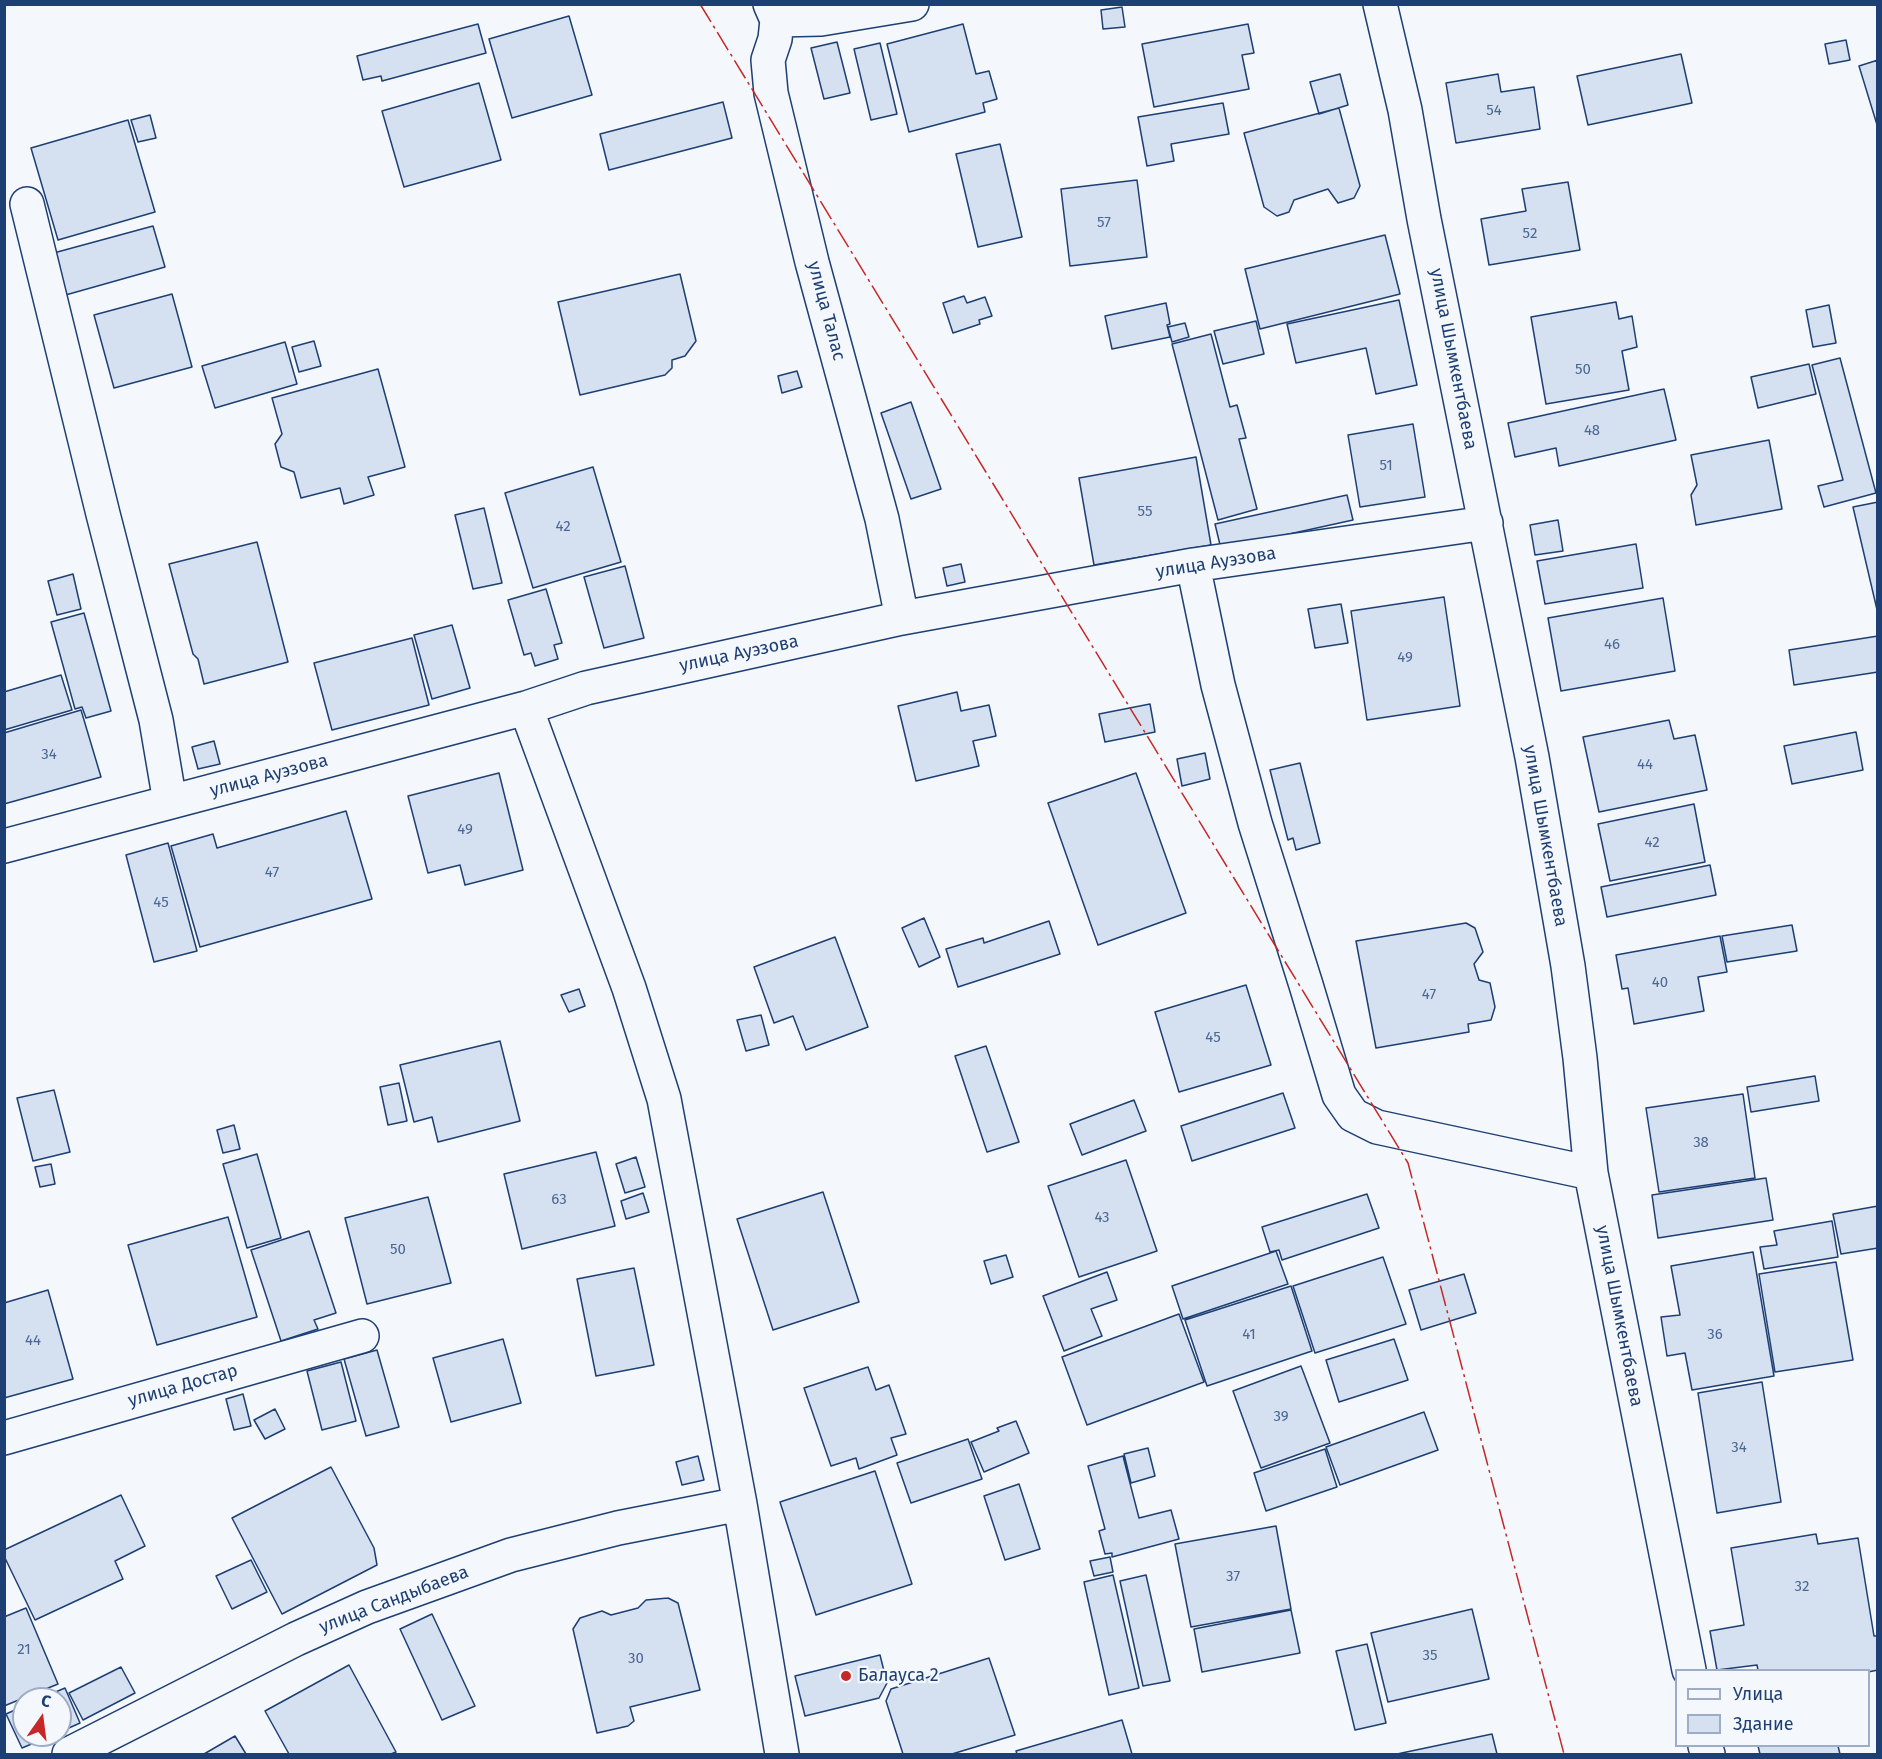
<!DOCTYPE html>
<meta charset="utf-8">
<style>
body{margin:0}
#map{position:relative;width:1882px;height:1759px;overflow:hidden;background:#f4f7fb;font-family:"Fira Sans",sans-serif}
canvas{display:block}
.frame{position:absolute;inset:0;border:6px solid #1d3f73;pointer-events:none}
.legend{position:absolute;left:1675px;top:1669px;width:195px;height:78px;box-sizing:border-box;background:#f4f7fb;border:2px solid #9eadc5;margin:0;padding:8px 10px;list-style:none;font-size:18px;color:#1d3f73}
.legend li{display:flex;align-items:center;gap:12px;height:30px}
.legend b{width:30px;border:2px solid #9eadc5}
.north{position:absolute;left:12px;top:1687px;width:60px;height:60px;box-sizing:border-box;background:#f4f7fb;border:2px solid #9eadc5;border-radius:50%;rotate:14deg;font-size:16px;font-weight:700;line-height:24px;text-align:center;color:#1d3f73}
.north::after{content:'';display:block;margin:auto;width:21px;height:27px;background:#c62828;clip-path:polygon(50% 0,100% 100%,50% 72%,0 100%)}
</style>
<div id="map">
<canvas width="1882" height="1759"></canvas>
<div class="frame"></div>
<ul class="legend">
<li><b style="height:8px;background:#f4f7fb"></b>Улица</li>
<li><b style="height:16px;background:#d5e0f0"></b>Здание</li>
</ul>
<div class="north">С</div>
</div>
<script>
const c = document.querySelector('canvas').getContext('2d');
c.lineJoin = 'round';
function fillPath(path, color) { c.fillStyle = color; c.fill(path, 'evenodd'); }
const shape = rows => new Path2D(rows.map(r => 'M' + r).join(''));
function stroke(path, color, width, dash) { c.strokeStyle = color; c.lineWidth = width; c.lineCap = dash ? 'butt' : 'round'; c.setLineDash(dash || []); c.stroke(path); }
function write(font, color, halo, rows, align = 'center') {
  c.font = font + ' "Fira Sans",sans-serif'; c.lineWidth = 4.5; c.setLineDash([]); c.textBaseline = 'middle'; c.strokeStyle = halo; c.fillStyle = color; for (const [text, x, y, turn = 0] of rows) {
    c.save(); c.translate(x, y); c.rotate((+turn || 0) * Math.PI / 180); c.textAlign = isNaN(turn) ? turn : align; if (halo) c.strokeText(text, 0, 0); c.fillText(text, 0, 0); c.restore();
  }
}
const building = shape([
 [1122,7,1125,27,1103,29,1101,10,1122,7],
 [569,16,592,95,512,118,489,39,569,16],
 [478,24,486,53,382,81,381,76,363,80,357,56,478,24],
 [963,24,976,74,989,71,997,99,983,103,985,112,909,132,887,44,963,24],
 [1248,24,1254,53,1242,55,1249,89,1154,107,1142,44,1248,24],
 [1846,40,1850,60,1829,64,1825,44,1846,40],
 [837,42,850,93,824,99,811,48,837,42],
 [880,43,897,114,871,120,854,49,880,43],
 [1681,54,1692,103,1588,125,1577,76,1681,54],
 [1878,60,1878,128,1859,66,1878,60],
 [1340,74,1348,105,1319,114,1310,82,1340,74],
 [1498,74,1501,92,1534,87,1540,129,1456,143,1446,83,1498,74],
 [479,83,501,160,404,187,382,111,479,83],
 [723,102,732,138,609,170,600,134,723,102],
 [1223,103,1229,134,1171,144,1174,161,1147,166,1138,117,1223,103],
 [1339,108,1360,186,1354,198,1338,203,1328,189,1294,200,1289,212,1277,216,1264,207,1244,133,1339,108],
 [150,115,156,138,138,142,131,120,150,115],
 [128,120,155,212,58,240,31,148,128,120],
 [1000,144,1022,237,978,247,956,154,1000,144],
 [1137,180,1147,257,1070,266,1061,189,1137,180],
 [1568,182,1580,250,1489,265,1481,219,1526,211,1522,189,1568,182],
 [153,226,165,267,62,296,50,254,153,226],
 [1385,235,1400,294,1260,329,1245,269,1385,235],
 [680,274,696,341,685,356,672,360,672,368,665,375,580,395,558,302,680,274],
 [172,294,192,367,114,388,94,315,172,294],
 [964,296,967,303,985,297,992,316,979,320,980,324,953,333,943,303,964,296],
 [1399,300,1417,385,1376,394,1366,348,1296,363,1287,324,1399,300],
 [1616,302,1619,319,1632,316,1637,347,1622,351,1629,390,1546,404,1531,317,1616,302],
 [1166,303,1170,324,1167,325,1170,337,1112,349,1105,316,1166,303],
 [1829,305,1836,343,1813,347,1806,310,1829,305],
 [1256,321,1264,354,1223,364,1214,331,1256,321],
 [1185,323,1189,337,1172,342,1168,327,1185,323],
 [1211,334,1230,407,1237,405,1246,438,1239,439,1257,509,1218,520,1172,344,1211,334],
 [314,341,321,366,299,372,292,347,314,341],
 [285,342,297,384,215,408,202,366,285,342],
 [1840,358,1876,493,1824,507,1818,486,1843,480,1812,365,1840,358],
 [1809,364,1816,394,1758,408,1751,377,1809,364],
 [378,369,405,467,368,477,374,495,344,504,340,488,301,498,294,472,281,467,275,444,282,434,272,398,378,369],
 [797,371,802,387,782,393,778,376,797,371],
 [1664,389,1676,440,1559,466,1556,448,1515,457,1508,423,1664,389],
 [911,402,941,489,911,499,881,413,911,402],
 [1413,424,1425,497,1360,507,1348,435,1413,424],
 [1769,440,1782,509,1696,525,1691,495,1697,485,1691,455,1769,440],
 [1196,457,1211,545,1094,565,1079,478,1196,457],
 [593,467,621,562,533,588,505,493,593,467],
 [1347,495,1353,520,1221,549,1215,524,1347,495],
 [1878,502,1878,614,1853,507,1878,502],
 [484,508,502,583,473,589,455,515,484,508],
 [1558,520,1563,551,1535,555,1530,525,1558,520],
 [257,542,288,662,204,684,198,659,193,654,169,564,257,542],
 [1636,544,1643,588,1545,604,1537,561,1636,544],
 [961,564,965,582,947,586,943,568,961,564],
 [625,566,644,638,604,648,584,577,625,566],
 [73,574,81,609,57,615,48,581,73,574],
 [546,589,562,643,554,645,558,659,535,666,531,653,524,655,508,600,546,589],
 [1444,597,1460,706,1367,720,1351,611,1444,597],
 [1663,598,1675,671,1561,691,1548,618,1663,598],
 [1341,604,1348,643,1315,648,1308,609,1341,604],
 [84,613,111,711,86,718,82,707,75,709,51,622,84,613],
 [452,625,470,688,432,699,414,635,452,625],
 [1878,636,1878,672,1794,685,1789,650,1878,636],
 [412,638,429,705,332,730,314,663,412,638],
 [61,675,72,710,4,730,4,692,61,675],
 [957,692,961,711,989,705,996,736,973,741,979,766,916,781,898,706,957,692],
 [1150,704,1155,732,1105,742,1099,714,1150,704],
 [81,710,101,777,4,804,4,733,81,710],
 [1669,720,1674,739,1695,735,1707,790,1599,812,1583,737,1669,720],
 [1856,732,1863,770,1792,784,1784,746,1856,732],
 [214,741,220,764,198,769,192,747,214,741],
 [1205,753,1210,779,1182,786,1177,759,1205,753],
 [1300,763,1320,843,1296,850,1293,838,1288,840,1270,770,1300,763],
 [499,773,523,870,465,885,460,865,428,873,408,796,499,773],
 [1136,773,1186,913,1098,945,1048,803,1136,773],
 [1694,804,1705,862,1610,881,1598,824,1694,804],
 [346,811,372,899,200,947,171,846,213,834,217,848,346,811],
 [168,843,197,951,154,962,126,855,168,843],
 [1710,865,1716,895,1607,917,1601,887,1710,865],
 [924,918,940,957,919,967,902,928,924,918],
 [1049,921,1060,954,958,987,946,949,983,938,984,943,1049,921],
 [1466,923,1475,928,1483,952,1474,964,1479,980,1490,983,1495,1007,1491,1020,1468,1024,1469,1032,1376,1048,1356,941,1466,923],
 [1792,925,1797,951,1727,962,1722,936,1792,925],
 [1720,936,1727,972,1698,977,1704,1011,1634,1024,1628,988,1622,989,1616,955,1720,936],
 [835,937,868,1027,806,1050,793,1016,774,1023,754,967,835,937],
 [1246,985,1271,1065,1179,1092,1155,1012,1246,985],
 [579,989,585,1006,569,1012,561,995,579,989],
 [761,1015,769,1045,746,1051,737,1020,761,1015],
 [500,1041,520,1121,438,1142,432,1117,414,1122,400,1065,500,1041],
 [986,1046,1019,1142,987,1152,955,1056,986,1046],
 [1815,1076,1819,1101,1751,1112,1747,1087,1815,1076],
 [399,1083,407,1121,388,1125,380,1087,399,1083],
 [54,1090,70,1152,33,1161,17,1098,54,1090],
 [1283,1093,1295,1128,1192,1161,1181,1126,1283,1093],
 [1743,1094,1755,1178,1659,1192,1646,1108,1743,1094],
 [1134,1100,1146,1131,1082,1155,1070,1124,1134,1100],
 [234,1125,240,1149,223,1153,217,1130,234,1125],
 [596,1152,615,1226,522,1249,504,1174,596,1152],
 [257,1154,281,1238,247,1248,223,1164,257,1154],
 [636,1157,645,1187,625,1193,616,1164,636,1157],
 [1126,1160,1157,1251,1079,1277,1048,1186,1126,1160],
 [51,1164,55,1184,40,1187,35,1167,51,1164],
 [1766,1178,1773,1220,1658,1238,1652,1195,1766,1178],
 [823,1192,859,1302,773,1330,737,1219,823,1192],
 [643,1193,649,1212,626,1219,621,1201,643,1193],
 [1367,1194,1379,1228,1282,1260,1279,1250,1270,1252,1262,1227,1367,1194],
 [428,1197,451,1283,367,1304,345,1218,428,1197],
 [1878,1206,1878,1248,1841,1254,1833,1214,1878,1206],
 [228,1217,257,1317,157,1345,128,1245,228,1217],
 [1832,1221,1838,1257,1764,1269,1760,1247,1777,1245,1774,1231,1832,1221],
 [309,1231,336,1313,314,1320,318,1329,281,1341,251,1250,309,1231],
 [1276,1251,1288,1284,1183,1319,1172,1286,1276,1251],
 [1753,1252,1774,1376,1692,1390,1685,1353,1667,1356,1661,1317,1680,1315,1671,1266,1753,1252],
 [1006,1255,1013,1277,991,1284,984,1261,1006,1255],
 [1383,1257,1406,1324,1315,1353,1293,1286,1383,1257],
 [1836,1262,1853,1360,1775,1372,1759,1274,1836,1262],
 [634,1268,654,1365,596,1376,577,1279,634,1268],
 [1107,1272,1117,1300,1091,1309,1102,1336,1064,1351,1043,1296,1107,1272],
 [1464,1274,1476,1313,1421,1330,1409,1290,1464,1274],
 [1291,1286,1312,1351,1207,1386,1185,1320,1291,1286],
 [48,1290,73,1379,4,1398,4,1303,48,1290],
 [1179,1314,1204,1382,1087,1425,1062,1357,1179,1314],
 [503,1339,521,1403,451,1422,433,1358,503,1339],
 [1394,1339,1408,1380,1339,1402,1326,1360,1394,1339],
 [377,1350,399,1427,366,1436,344,1359,377,1350],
 [341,1362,356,1421,322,1430,307,1371,341,1362],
 [1301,1366,1330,1443,1261,1468,1233,1391,1301,1366],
 [868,1367,876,1390,889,1385,906,1434,891,1438,897,1455,859,1469,856,1458,831,1466,804,1388,868,1367],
 [1762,1382,1781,1502,1717,1513,1698,1393,1762,1382],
 [243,1394,251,1426,234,1430,226,1399,243,1394],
 [275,1409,285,1429,265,1439,254,1420,275,1409],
 [1424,1412,1438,1450,1340,1485,1326,1447,1424,1412],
 [1016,1421,1029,1453,984,1472,971,1442,999,1431,997,1428,1016,1421],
 [968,1439,982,1479,911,1503,897,1463,968,1439],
 [1148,1448,1155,1476,1131,1483,1124,1454,1148,1448],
 [1325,1449,1337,1487,1266,1511,1254,1473,1325,1449],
 [698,1456,704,1480,682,1485,676,1462,698,1456],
 [1123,1456,1139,1518,1171,1510,1179,1539,1112,1557,1112,1553,1105,1554,1099,1531,1105,1529,1088,1466,1123,1456],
 [331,1467,374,1548,377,1565,282,1614,232,1518,331,1467],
 [875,1471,912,1584,816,1615,780,1502,875,1471],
 [1019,1484,1040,1549,1005,1560,984,1496,1019,1484],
 [121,1495,145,1546,115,1561,123,1579,35,1620,4,1556,4,1550,121,1495],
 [1276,1526,1291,1609,1191,1627,1175,1544,1276,1526],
 [1816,1534,1818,1544,1858,1538,1874,1636,1878,1636,1878,1670,1868,1672,1758,1670,1757,1665,1717,1670,1710,1631,1744,1625,1731,1548,1816,1534],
 [1110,1557,1113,1572,1094,1576,1090,1561,1110,1557],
 [251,1560,267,1592,232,1609,216,1576,251,1560],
 [1113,1575,1139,1688,1109,1695,1084,1582,1113,1575],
 [1146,1575,1170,1681,1143,1686,1120,1581,1146,1575],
 [668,1598,678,1603,700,1690,630,1707,634,1721,628,1726,597,1733,573,1629,580,1618,602,1611,611,1615,638,1608,646,1600,668,1598],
 [26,1608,58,1684,4,1706,4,1617,26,1608],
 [1472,1609,1489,1679,1388,1702,1371,1633,1472,1609],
 [1291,1610,1300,1653,1202,1672,1194,1629,1291,1610],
 [432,1614,475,1706,442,1720,400,1629,432,1614],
 [1367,1644,1386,1723,1355,1730,1336,1651,1367,1644],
 [880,1655,887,1683,879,1698,805,1716,795,1676,880,1655],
 [989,1658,1015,1735,952,1754,903,1754,886,1701,891,1689,989,1658],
 [349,1665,396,1752,391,1754,289,1754,265,1711,349,1665],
 [121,1667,135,1693,83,1720,69,1693,121,1667],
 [65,1688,80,1723,60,1732,60,1699,39,1699,65,1688],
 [24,1706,24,1735,53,1735,22,1748,6,1714,24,1706],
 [1122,1720,1132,1754,1017,1754,1016,1751,1122,1720],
 [1492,1734,1497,1754,1397,1754,1492,1734],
 [235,1736,246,1754,204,1754,235,1736],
 [1758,1746,1838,1746,1840,1754,1760,1754,1758,1746]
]);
const street = shape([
 [770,4,777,20,775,39,768,60,771,93,812,262,882,519,902,618],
 [1380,4,1405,110,1424,219,1532,757,1568,966,1580,1058,1591,1173,1689,1670],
 [777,20,821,19,912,4],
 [27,204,103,514,156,720,170,802],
 [1193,565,1218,685,1255,823,1306,985,1339,1095,1353,1115,1377,1127,1591,1173],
 [526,708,629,988,664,1099,740,1504,782,1754],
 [4,846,526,708,586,688,902,618,1193,565,1486,523],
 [4,1438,362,1336],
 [1705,1746,1708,1754],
 [69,1754,296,1639,367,1607,511,1555,618,1528,740,1504]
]);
const power = shape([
 [700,4,1408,1163,1564,1754]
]);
const markers = [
 [846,1676,6,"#c62828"]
];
const numberNames = [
 ["54",1494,111],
 ["57",1104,223],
 ["52",1530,234],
 ["50",1583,370],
 ["48",1592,431],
 ["51",1386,466],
 ["55",1145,512],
 ["42",563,527],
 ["46",1612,645],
 ["49",1405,658],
 ["34",49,755],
 ["44",1645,765],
 ["49",465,830],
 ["42",1652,843],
 ["47",272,873],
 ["45",161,903],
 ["40",1660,983],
 ["47",1429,995],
 ["45",1213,1038],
 ["38",1701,1143],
 ["63",559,1200],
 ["43",1102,1218],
 ["50",398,1250],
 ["41",1249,1335],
 ["36",1715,1335],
 ["44",33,1341],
 ["39",1281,1417],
 ["34",1739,1448],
 ["37",1233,1577],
 ["32",1802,1587],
 ["21",24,1650],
 ["35",1430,1656],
 ["30",636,1659]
];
const streetNames = [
 ["улица Талас",826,311,75],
 ["улица Шымкентбаева",1453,359,79],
 ["улица Ауэзова",1216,563,-9],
 ["улица Ауэзова",739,654,-12],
 ["улица Ауэзова",269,776,-15],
 ["улица Шымкентбаева",1545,836,80],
 ["улица Шымкентбаева",1619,1316,79],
 ["улица Достар",183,1386,-16],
 ["улица Сандыбаева",394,1600,-21]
];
const poiNames = [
 ["Балауса 2",858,1676]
];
fillPath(building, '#d5e0f0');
stroke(building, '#1d3f73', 1.5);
stroke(street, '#1d3f73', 36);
stroke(street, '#f4f7fb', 33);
stroke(power, '#c62828', 1.5, [21, 4.5, 3, 4.5]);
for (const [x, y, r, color] of markers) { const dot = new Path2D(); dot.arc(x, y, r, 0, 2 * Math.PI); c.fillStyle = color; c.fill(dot); stroke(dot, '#f4f7fb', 2); }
write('15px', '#4b6792', null, numberNames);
write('18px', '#1d3f73', '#f4f7fb', streetNames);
write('18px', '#1d3f73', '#f4f7fb', poiNames, 'left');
</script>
